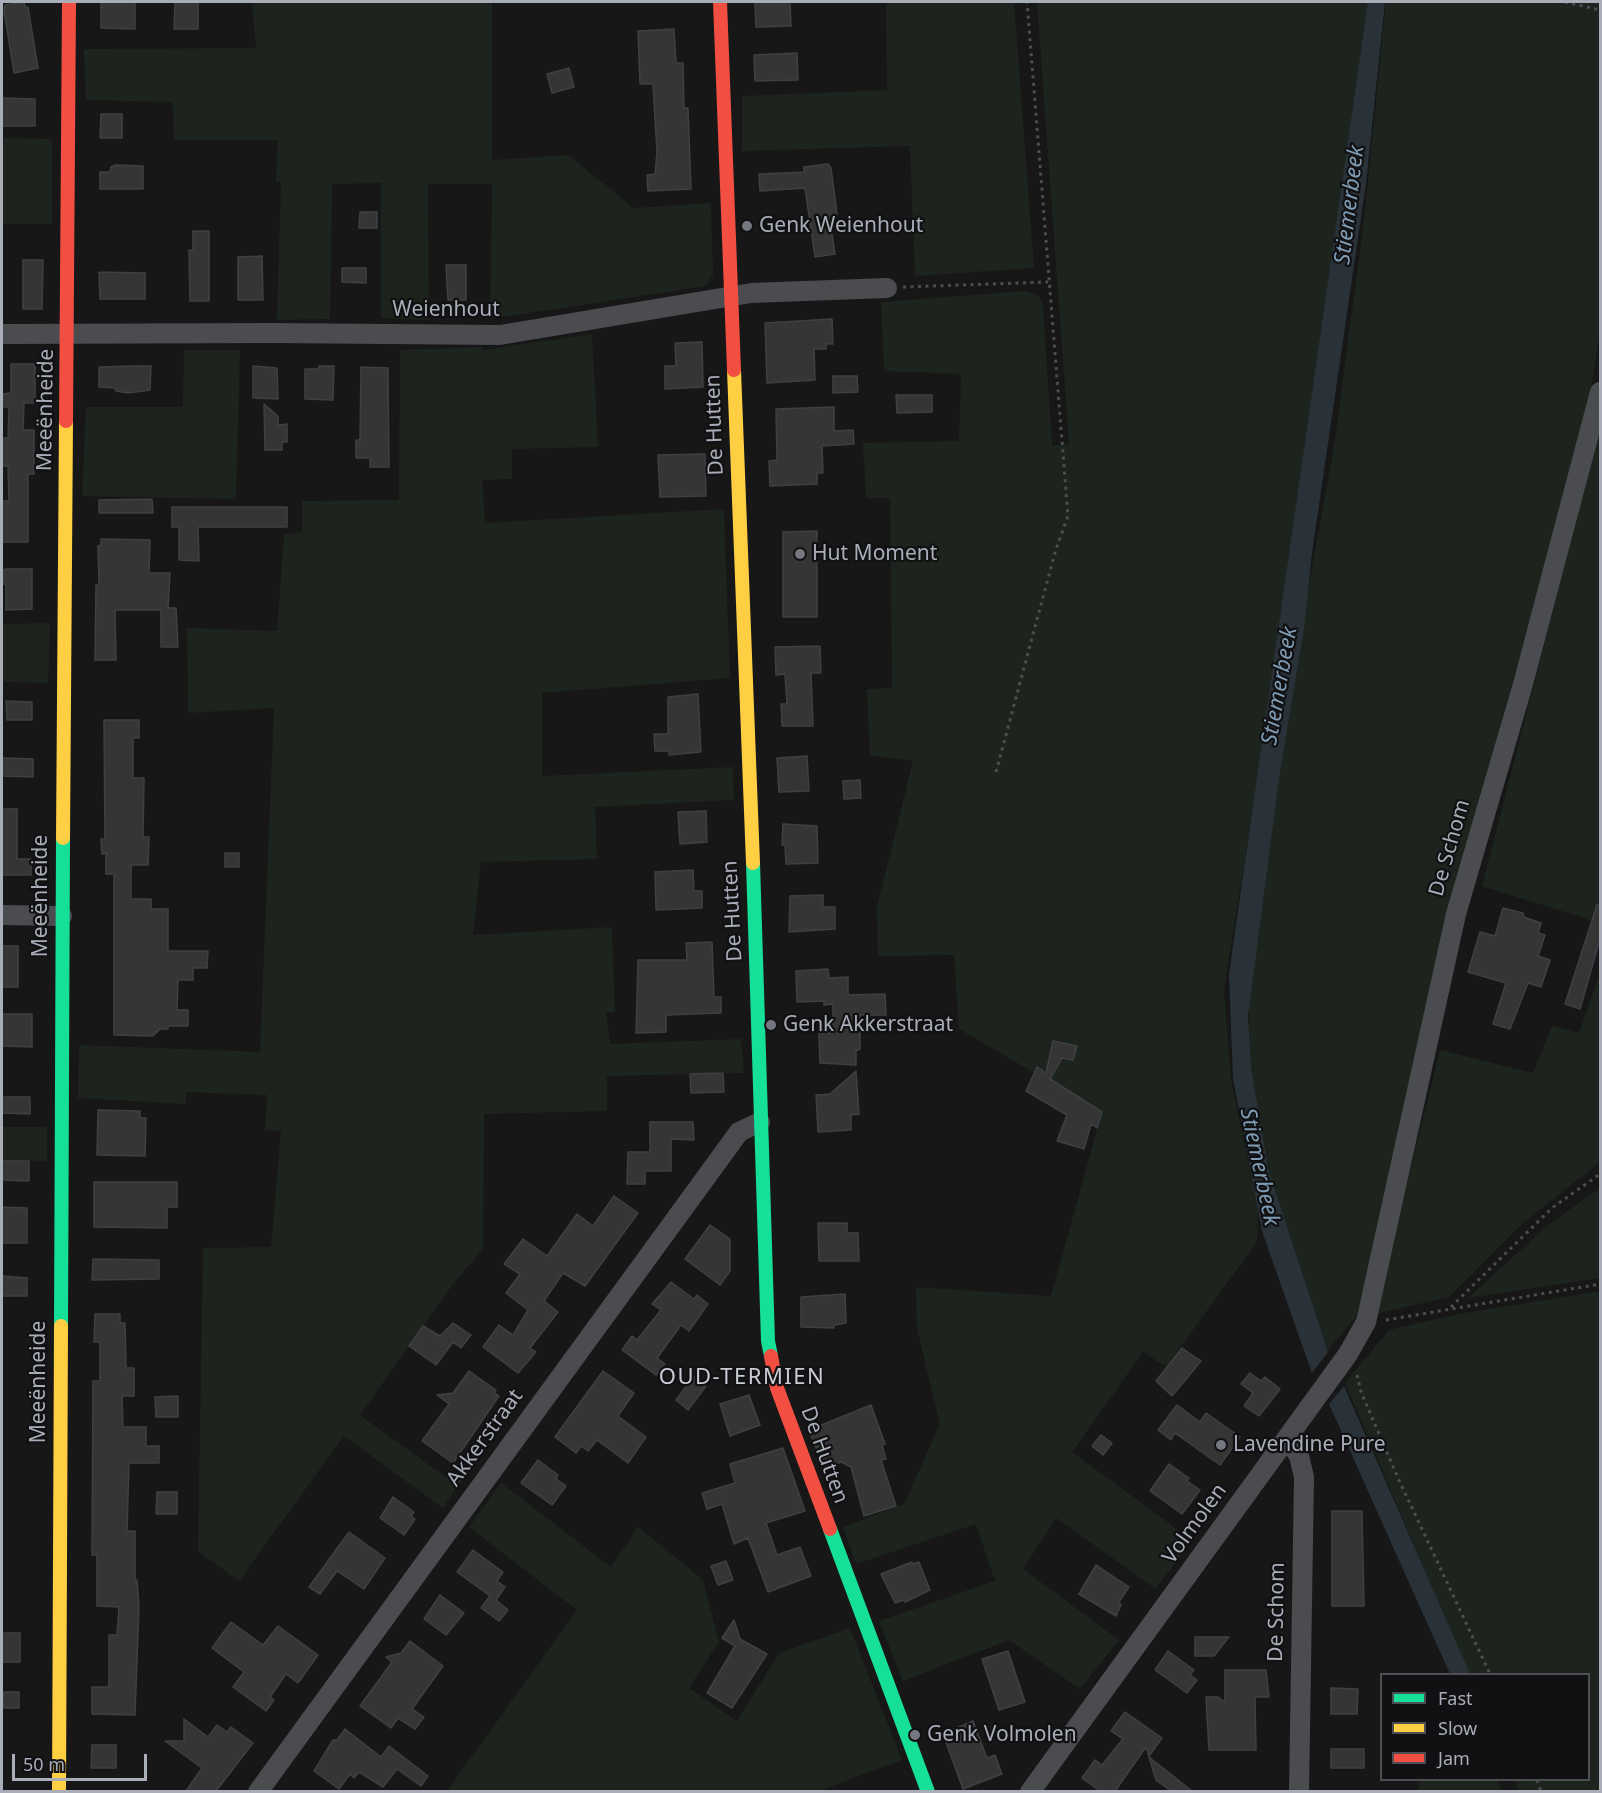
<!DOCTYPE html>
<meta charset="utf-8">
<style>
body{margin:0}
#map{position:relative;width:1602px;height:1793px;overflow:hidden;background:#171717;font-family:"Noto Sans",sans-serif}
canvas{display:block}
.frame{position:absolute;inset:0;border:3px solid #a8adb8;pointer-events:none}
.legend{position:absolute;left:1380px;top:1673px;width:210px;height:108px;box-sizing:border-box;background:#111113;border:2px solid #4d4f55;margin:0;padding:8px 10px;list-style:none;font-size:18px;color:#a8adb8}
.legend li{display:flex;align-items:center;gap:12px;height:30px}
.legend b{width:30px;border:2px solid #4d4f55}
.scale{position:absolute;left:12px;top:1754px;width:135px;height:27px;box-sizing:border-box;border:3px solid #a8adb8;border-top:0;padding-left:8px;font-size:18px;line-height:21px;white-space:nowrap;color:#a8adb8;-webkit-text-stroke:4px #111113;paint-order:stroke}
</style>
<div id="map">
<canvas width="1602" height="1793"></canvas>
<div class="frame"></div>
<ul class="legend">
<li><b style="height:8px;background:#16e098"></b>Fast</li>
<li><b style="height:8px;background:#ffcf43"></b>Slow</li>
<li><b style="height:8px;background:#f24e42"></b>Jam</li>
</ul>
<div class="scale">50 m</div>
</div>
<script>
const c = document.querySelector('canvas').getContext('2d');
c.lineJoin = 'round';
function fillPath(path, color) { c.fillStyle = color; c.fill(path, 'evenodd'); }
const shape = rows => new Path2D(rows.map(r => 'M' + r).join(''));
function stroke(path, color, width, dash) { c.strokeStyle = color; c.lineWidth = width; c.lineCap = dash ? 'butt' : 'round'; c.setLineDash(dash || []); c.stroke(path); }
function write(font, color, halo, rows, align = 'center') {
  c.font = font + ' "Noto Sans",sans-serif'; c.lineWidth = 4.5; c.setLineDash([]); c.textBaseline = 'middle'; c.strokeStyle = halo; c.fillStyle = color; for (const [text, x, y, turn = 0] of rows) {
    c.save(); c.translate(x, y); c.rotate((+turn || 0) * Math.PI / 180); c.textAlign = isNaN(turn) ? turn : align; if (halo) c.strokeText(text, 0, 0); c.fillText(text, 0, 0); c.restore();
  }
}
const green = shape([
 [252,2,492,2,492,160,568,155,634,208,711,203,713,275,706,286,490,319,492,184,428,184,429,320,381,318,381,183,332,184,330,319,277,320,281,182,276,182,278,140,174,140,173,102,86,100,84,49,256,48],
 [886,2,1014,2,1034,268,915,276,910,146,742,151,742,96,887,90],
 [1037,2,1371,2,1293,559,1224,990,1231,1080,1258,1209,1257,1242,1166,1367,1143,1352,1072,1452,1192,1540,1156,1589,1056,1518,1023,1569,1119,1640,1080,1689,1009,1640,903,1681,879,1621,995,1581,976,1524,856,1564,843,1527,904,1504,940,1424,917,1329,916,1287,1051,1296,1102,1112,959,1029,954,955,878,956,877,906,913,761,870,755,867,689,892,688,890,498,866,498,863,443,959,441,961,374,884,371,881,302,1025,291,1038,295,1043,305,1052,446,1069,444],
 [1386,2,1600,2,1600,332,1587,414,1452,899,1403,1108,1384,1206,1356,1317,1328,1350,1287,1256,1249,1088,1249,1006,1252,947,1282,730,1334,447,1364,221],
 [2,138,52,139,52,224,2,224],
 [592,334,598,447,512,449,512,479,482,480,485,523,724,509,730,678,542,693,542,776,733,767,734,800,595,807,597,859,481,862,473,935,612,927,615,1012,606,1013,610,1044,741,1039,744,1073,607,1076,607,1111,484,1114,483,1249,456,1280,360,1415,447,1478,463,1479,443,1508,344,1436,239,1581,198,1551,203,1248,271,1247,281,1131,265,1130,267,1095,186,1092,186,1104,78,1098,79,1045,260,1052,274,708,188,713,187,628,277,631,284,535,302,532,302,501,399,500,400,350,482,347,484,350],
 [184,350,240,350,236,499,82,496,86,407,183,407],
 [1600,428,1600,923,1482,886],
 [50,623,48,683,2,682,2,624],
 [1600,973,1600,1162,1522,1224,1449,1297,1375,1314,1440,1050,1533,1073,1552,1026,1579,1033],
 [2,1127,47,1127,47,1161,2,1160],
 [1600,1188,1600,1278,1468,1298,1547,1226],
 [1600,1291,1600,1791,1519,1791,1514,1780,1588,1780,1588,1674,1469,1674,1345,1383,1389,1330,1458,1314],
 [501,1483,611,1567,638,1527,703,1580,719,1642,689,1688,737,1721,779,1653,850,1628,902,1760,818,1791,447,1791,577,1610,469,1527],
 [1419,1780,1497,1780,1503,1792,1419,1792]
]);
const water = shape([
 [1368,2,1385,2,1366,183,1312,553,1304,628,1279,778,1248,1016,1251,1067,1268,1169,1328,1352,1312,1373,1262,1231,1233,1078,1229,974],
 [1344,1386,1470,1674,1450,1674,1329,1404]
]);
const building = shape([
 [24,2,25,7,28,7,38,68,14,73,4,11,5,5,24,2],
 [101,2,135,2,135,29,101,28,101,2],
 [175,2,198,2,198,29,174,29,175,2],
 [755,2,790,2,791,26,756,27,755,2],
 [674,29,676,63,683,63,684,108,688,108,691,189,648,191,647,175,655,174,657,152,653,84,640,84,638,31,674,29],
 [797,53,798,80,755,81,754,55,797,53],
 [569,68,574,87,552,93,547,74,569,68],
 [2,98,35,99,35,126,2,126,2,98],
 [101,114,122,114,122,138,100,138,101,114],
 [828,164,831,168,837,214,829,215,835,254,815,257,805,188,760,191,759,174,804,172,804,167,828,164],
 [116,165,143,166,143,189,100,189,100,172,110,172,111,167,116,165],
 [360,212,377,212,377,228,359,228,360,212],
 [193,231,209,231,209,301,190,301,189,250,193,250,193,231],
 [262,256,263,300,238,300,238,257,262,256],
 [23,260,43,260,42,309,23,309,23,260],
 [446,265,466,265,466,300,448,300,446,265],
 [342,268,366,268,366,283,342,282,342,268],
 [99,272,145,273,145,299,100,299,99,272],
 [832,319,833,344,826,344,826,349,814,349,815,380,767,383,765,323,832,319],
 [702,342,703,387,665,389,665,366,676,366,675,343,702,342],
 [11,364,35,364,35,403,24,403,23,430,34,430,34,474,28,474,28,542,2,542,2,501,9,501,8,466,2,466,2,438,8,438,9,407,2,407,2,394,11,393,11,364],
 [134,366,151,366,150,390,128,393,116,391,115,388,99,387,99,367,134,366],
 [253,366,277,368,278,399,253,398,253,366],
 [319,366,334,366,333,400,305,399,305,369,318,369,319,366],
 [361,367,388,368,389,467,370,467,370,458,356,458,356,440,360,440,361,367],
 [833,376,857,376,858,392,833,393,833,376],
 [896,395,932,395,932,412,897,413,896,395],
 [264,404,278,416,278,425,287,424,287,442,282,442,282,450,265,450,264,404],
 [834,407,834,431,853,430,854,444,822,446,823,473,817,473,817,484,770,486,769,461,777,460,776,409,834,407],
 [705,454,706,496,660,497,658,455,705,454],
 [152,499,153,513,99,513,99,500,152,499],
 [172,507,287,507,287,527,198,527,199,561,179,560,179,527,172,527,172,507],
 [817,531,817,617,783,617,783,532,817,531],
 [101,539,150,540,149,573,170,573,168,608,176,608,178,647,161,647,161,610,115,610,116,660,95,660,96,585,99,585,98,546,101,545,101,539],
 [5,569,32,569,32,609,6,610,6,584,2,584,2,571,5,569],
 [820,646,821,673,811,673,813,726,782,726,781,704,787,704,785,674,776,675,775,647,820,646],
 [698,694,701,752,669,755,669,751,655,751,654,734,668,734,668,697,698,694],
 [6,701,32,702,32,720,7,720,6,701],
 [104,720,139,720,139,738,133,738,133,778,144,778,143,837,149,837,148,865,131,865,131,899,151,899,151,909,168,909,168,951,208,951,207,968,193,968,193,980,178,980,177,1010,188,1010,188,1026,168,1026,168,1029,160,1029,153,1036,114,1035,114,874,106,874,106,853,102,854,101,839,105,839,104,720],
 [807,756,809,791,779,792,777,758,807,756],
 [2,758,33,759,33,777,2,776,2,758],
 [860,780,861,798,844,799,843,781,860,780],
 [2,809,17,809,17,859,31,859,31,875,2,875,2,809],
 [706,811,707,842,680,844,678,812,706,811],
 [783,824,817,826,818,863,786,864,785,845,782,845,783,824],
 [225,853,239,853,239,867,225,867,225,853],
 [693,870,694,891,702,891,702,908,656,910,655,872,693,870],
 [823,895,823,907,835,907,835,929,789,932,790,896,823,895],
 [1597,905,1600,905,1600,939,1580,1009,1565,1004,1597,905],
 [1503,908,1523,913,1524,917,1541,923,1538,933,1545,935,1538,956,1550,960,1541,987,1528,983,1510,1029,1493,1024,1506,983,1468,972,1480,932,1495,936,1503,908],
 [712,942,714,997,721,997,721,1013,666,1015,666,1032,636,1033,638,960,687,960,686,943,712,942],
 [2,946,18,946,18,987,2,987,2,946],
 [828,969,829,978,848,977,848,995,885,994,886,1015,860,1015,860,1049,856,1051,856,1065,820,1063,819,1033,833,1033,833,1004,824,1005,824,1001,797,1002,796,971,828,969],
 [2,1014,32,1014,32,1047,2,1046,2,1014],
 [1053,1041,1077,1046,1073,1060,1062,1058,1050,1079,1102,1112,1097,1128,1091,1124,1084,1149,1057,1141,1067,1115,1026,1091,1037,1067,1046,1073,1053,1041],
 [856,1071,859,1114,851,1115,851,1130,818,1132,816,1095,830,1094,856,1071],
 [723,1073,724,1092,691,1093,690,1074,723,1073],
 [2,1097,30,1097,30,1114,2,1113,2,1097],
 [98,1110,140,1111,140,1118,146,1118,145,1156,97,1155,98,1110],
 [650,1122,693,1122,694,1140,671,1139,671,1171,645,1171,645,1184,627,1184,628,1152,650,1152,650,1122],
 [2,1161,29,1161,29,1181,2,1180,2,1161],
 [94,1182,177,1182,177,1207,167,1207,167,1228,94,1227,94,1182],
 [614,1196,638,1213,585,1286,563,1273,544,1301,558,1312,530,1348,536,1352,518,1373,483,1347,499,1325,513,1335,528,1310,506,1293,520,1274,504,1264,523,1239,547,1256,577,1214,593,1226,614,1196],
 [2,1207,27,1208,27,1243,2,1243,2,1207],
 [818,1223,847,1223,847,1233,858,1233,859,1261,819,1261,818,1223],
 [710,1225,730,1239,730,1271,720,1285,685,1259,710,1225],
 [93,1259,159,1260,159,1279,92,1280,93,1259],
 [2,1276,27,1278,27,1296,2,1296,2,1276],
 [671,1282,694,1299,697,1295,708,1304,689,1331,681,1325,657,1358,665,1364,656,1375,622,1350,632,1336,637,1340,661,1310,652,1304,671,1282],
 [845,1294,846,1323,834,1325,834,1328,801,1327,801,1297,845,1294],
 [95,1314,120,1314,120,1323,125,1323,126,1368,134,1368,134,1396,122,1396,123,1427,146,1427,146,1446,159,1446,159,1463,129,1463,127,1531,135,1531,135,1580,137,1580,139,1606,135,1715,92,1714,92,1687,109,1687,109,1635,117,1635,119,1607,97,1606,97,1555,92,1555,93,1381,100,1381,100,1342,94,1342,95,1314],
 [453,1323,471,1335,461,1348,453,1342,436,1365,409,1346,423,1326,440,1336,453,1323],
 [1182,1348,1201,1361,1172,1396,1156,1381,1182,1348],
 [469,1371,496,1390,494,1393,499,1396,453,1463,422,1441,449,1404,437,1395,453,1393,469,1371],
 [603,1371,634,1393,618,1416,646,1437,628,1463,597,1440,588,1451,581,1446,576,1453,555,1437,603,1371],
 [1250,1373,1261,1381,1265,1377,1280,1389,1259,1416,1244,1406,1253,1393,1241,1384,1250,1373],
 [694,1376,706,1386,688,1410,676,1400,694,1376],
 [749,1395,760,1425,730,1436,720,1404,749,1395],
 [178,1396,178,1417,156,1417,155,1397,178,1396],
 [871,1405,885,1444,882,1445,886,1459,881,1460,896,1506,864,1516,851,1467,841,1462,824,1468,809,1430,871,1405],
 [1177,1405,1200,1422,1206,1413,1240,1437,1220,1465,1175,1433,1171,1440,1158,1430,1177,1405],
 [1101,1435,1112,1443,1103,1455,1092,1446,1101,1435],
 [783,1448,805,1511,766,1523,777,1555,800,1547,811,1576,768,1592,748,1538,734,1544,722,1504,707,1509,702,1493,735,1483,730,1464,783,1448],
 [538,1460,558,1475,556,1479,566,1486,552,1505,521,1483,538,1460],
 [1169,1464,1189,1478,1187,1481,1200,1490,1182,1514,1150,1491,1169,1464],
 [157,1492,177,1492,177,1514,156,1514,157,1492],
 [393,1497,414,1512,411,1516,415,1519,404,1535,380,1518,393,1497],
 [1332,1511,1362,1511,1364,1606,1332,1606,1332,1511],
 [349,1532,385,1558,364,1589,337,1571,320,1594,309,1587,349,1532],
 [473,1550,503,1572,497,1581,505,1587,496,1600,508,1610,499,1621,481,1608,490,1596,457,1572,473,1550],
 [726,1561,733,1580,718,1585,711,1566,726,1561],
 [912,1562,913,1564,919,1562,930,1590,905,1602,904,1600,895,1603,881,1574,912,1562],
 [1096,1565,1129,1587,1119,1602,1121,1605,1116,1616,1079,1594,1096,1565],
 [440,1595,464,1613,446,1635,424,1619,440,1595],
 [734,1620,740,1639,767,1654,732,1708,707,1693,735,1646,722,1638,734,1620],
 [231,1622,263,1645,278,1626,318,1655,298,1683,286,1674,270,1697,274,1700,266,1711,233,1687,244,1672,212,1648,231,1622],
 [2,1633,20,1633,20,1662,2,1662,2,1633],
 [1195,1637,1229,1637,1214,1656,1195,1656,1195,1637],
 [410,1641,443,1666,412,1709,424,1717,415,1729,398,1718,391,1728,360,1706,392,1662,386,1657,401,1653,410,1641],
 [1008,1651,1025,1702,999,1710,982,1659,1008,1651],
 [1168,1651,1194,1670,1190,1675,1197,1680,1187,1693,1155,1670,1168,1651],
 [1225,1670,1266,1670,1269,1697,1255,1697,1256,1750,1209,1750,1206,1697,1218,1697,1225,1702,1225,1670],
 [1331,1688,1358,1689,1357,1714,1331,1714,1331,1688],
 [3,1692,19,1692,19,1708,3,1708,3,1692],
 [1125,1712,1162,1738,1149,1756,1146,1747,1115,1791,1100,1791,1082,1778,1095,1760,1102,1765,1123,1739,1111,1731,1125,1712],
 [184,1719,208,1737,217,1725,227,1732,231,1727,253,1743,216,1791,186,1791,202,1768,165,1741,184,1741,184,1719],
 [973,1721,987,1758,995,1755,1002,1774,963,1789,943,1734,973,1721],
 [345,1729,381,1757,389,1746,428,1776,421,1786,397,1769,383,1787,359,1772,354,1778,350,1774,339,1789,314,1771,333,1740,337,1740,345,1729],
 [92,1745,116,1745,116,1768,91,1768,92,1745],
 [1331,1749,1364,1749,1364,1768,1331,1768,1331,1749],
 [1149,1757,1192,1791,1171,1791,1156,1780,1149,1757]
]);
const path = shape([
 [1565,2,1600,10],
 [903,287,1048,282],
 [996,772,1056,549,1068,516,1027,2],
 [1451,1307,1552,1208,1600,1174],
 [1386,1320,1600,1284],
 [1357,1375,1361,1392,1398,1478,1490,1674],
 [1537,1780,1541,1792]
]);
const street = shape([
 [2,334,274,333,500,335,751,293,887,288],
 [2,915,62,916],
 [1287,1438,1299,1456,1304,1477,1299,1792],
 [258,1792,739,1132,760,1122],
 [1030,1792,1348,1354,1366,1322,1456,914,1523,684,1600,392]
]);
const fast = shape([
 [753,863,768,1341,771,1356],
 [61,1326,63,838],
 [830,1529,928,1792]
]);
const slow = shape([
 [734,370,753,863],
 [63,838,66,421],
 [59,1792,61,1326]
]);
const jam = shape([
 [720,2,734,370],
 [66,421,69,2],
 [771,1356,777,1388,830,1529]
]);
const markers = [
 [747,226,6,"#757880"],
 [800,554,6,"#757880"],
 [771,1025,6,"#757880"],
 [1221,1445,6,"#757880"],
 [915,1735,6,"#757880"]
];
const poiNames = [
 ["Genk Weienhout",759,226],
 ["Hut Moment",812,554],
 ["Genk Akkerstraat",783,1025],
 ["Lavendine Pure",1233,1445],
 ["Genk Volmolen",927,1735]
];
const streetNames = [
 ["Weienhout",446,310],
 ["Meeënheide",46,410,-89],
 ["De Hutten",715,425,-92],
 ["De Schom",1450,848,-74],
 ["Meeënheide",41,896,-90],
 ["De Hutten",733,911,-93],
 ["Meeënheide",39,1382,-90],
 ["Akkerstraat",485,1438,-54],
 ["De Hutten",824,1455,70],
 ["Volmolen",1195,1524,-54],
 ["De Schom",1277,1612,-89]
];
const waterNames = [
 ["Stiemerbeek",1350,205,-83],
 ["Stiemerbeek",1280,686,-80],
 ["Stiemerbeek",1259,1167,78]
];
const neighbourhoodNames = [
 ["OUD-TERMIEN",742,1378]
];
fillPath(green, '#1d241e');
fillPath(water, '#2a3239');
fillPath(building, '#353536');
stroke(building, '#3f4043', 1.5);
stroke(path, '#4d4e52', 3, [3, 4.5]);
stroke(street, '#4b4c50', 20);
stroke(fast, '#16e098', 14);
stroke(slow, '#ffcf43', 14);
stroke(jam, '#f24e42', 14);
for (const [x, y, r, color] of markers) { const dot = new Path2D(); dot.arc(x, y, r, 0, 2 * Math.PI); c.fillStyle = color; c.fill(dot); stroke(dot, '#111113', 2); }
write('21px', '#a8adb8', '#111113', poiNames, 'left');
write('21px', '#a8adb8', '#111113', streetNames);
write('italic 22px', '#7f9bb3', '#111113', waterNames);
c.letterSpacing = '1.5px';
write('22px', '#c9ccd4', '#111113', neighbourhoodNames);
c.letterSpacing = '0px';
</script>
